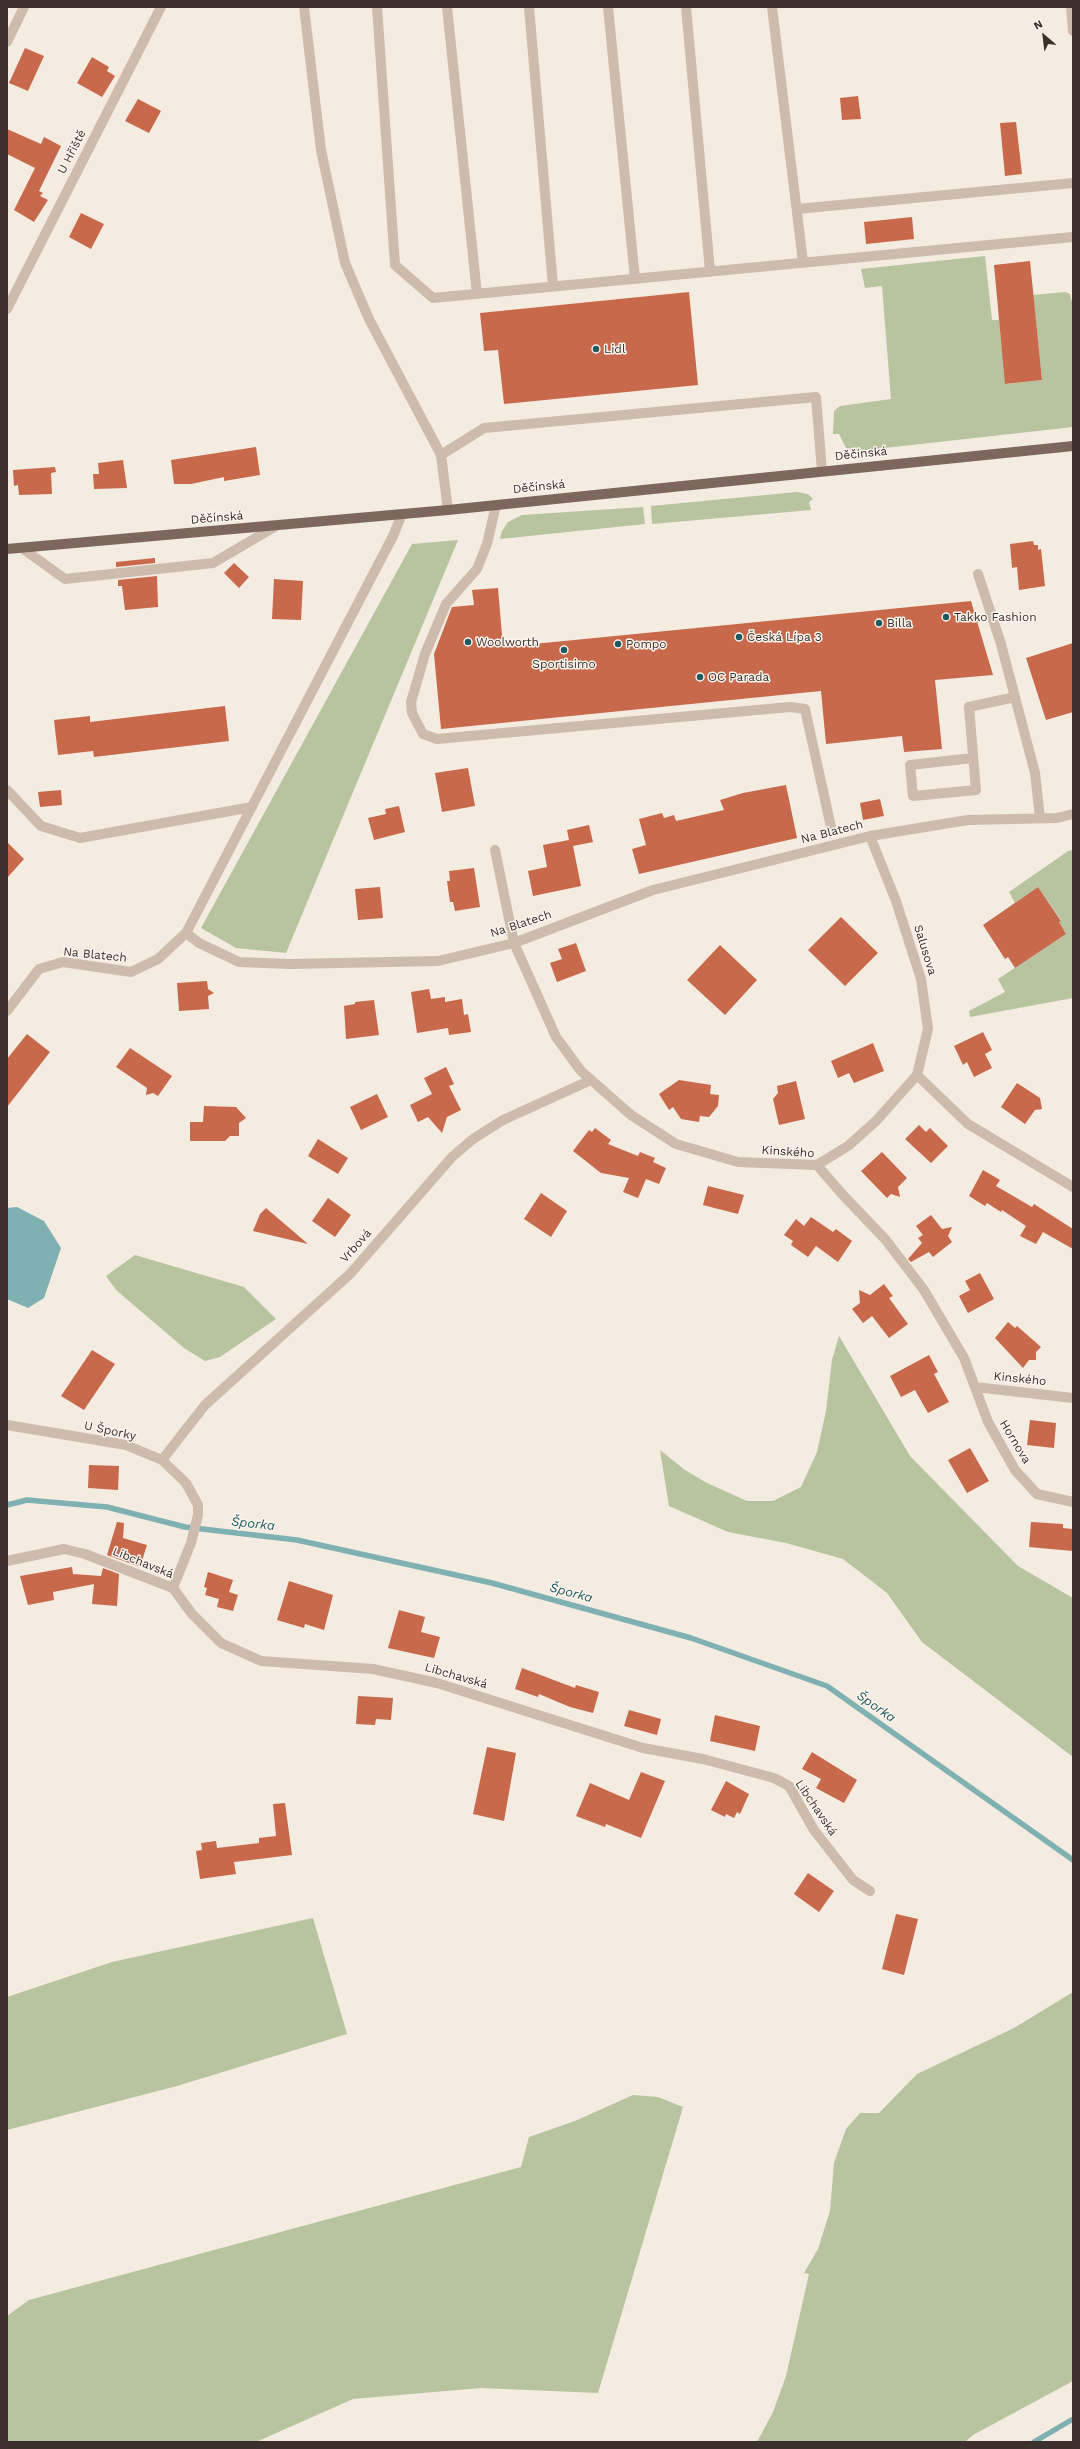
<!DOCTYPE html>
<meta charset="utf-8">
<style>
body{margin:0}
#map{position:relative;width:1080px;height:2449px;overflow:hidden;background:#f4ebe1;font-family:"Work Sans",sans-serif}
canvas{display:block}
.frame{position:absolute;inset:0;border:8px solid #3b302b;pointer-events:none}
.north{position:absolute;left:1024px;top:16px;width:40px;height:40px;-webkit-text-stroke:3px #fbf5ee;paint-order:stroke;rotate:332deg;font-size:11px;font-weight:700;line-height:16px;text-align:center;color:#3b302b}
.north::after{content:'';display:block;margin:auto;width:14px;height:18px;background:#3b302b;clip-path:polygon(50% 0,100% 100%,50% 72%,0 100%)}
</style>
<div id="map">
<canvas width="1080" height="2449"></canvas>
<div class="frame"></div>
<div class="north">N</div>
</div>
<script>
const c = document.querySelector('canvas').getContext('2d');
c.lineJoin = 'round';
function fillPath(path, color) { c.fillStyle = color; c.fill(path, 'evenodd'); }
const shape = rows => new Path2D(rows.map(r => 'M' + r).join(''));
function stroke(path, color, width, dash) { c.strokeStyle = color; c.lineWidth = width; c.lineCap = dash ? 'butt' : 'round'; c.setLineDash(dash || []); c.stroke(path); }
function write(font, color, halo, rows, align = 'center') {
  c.font = font + ' "Work Sans",sans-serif'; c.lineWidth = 3; c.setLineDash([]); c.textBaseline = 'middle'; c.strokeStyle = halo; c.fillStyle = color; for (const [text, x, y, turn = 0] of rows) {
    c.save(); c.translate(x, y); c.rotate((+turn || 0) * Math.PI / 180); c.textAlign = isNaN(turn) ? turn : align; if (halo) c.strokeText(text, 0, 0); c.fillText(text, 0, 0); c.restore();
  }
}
const green = shape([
 [985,256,992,320,999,320,1006,384,1042,380,1033,295,1065,292,1070,294,1073,306,1073,427,858,451,846,448,839,434,833,434,834,411,840,406,891,399,882,286,865,288,861,269],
 [797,492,808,494,813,499,809,502,811,510,652,524,651,506],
 [643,507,645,524,500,539,502,531,508,522,522,515],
 [458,540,286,953,236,948,201,928,412,544],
 [1073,850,1073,998,970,1017,969,1011,1005,992,998,979,1066,934,1059,922,1061,920,1038,887,1015,903,1009,892,1068,851],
 [135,1255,244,1287,276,1319,220,1357,205,1361,184,1348,116,1290,106,1276],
 [839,1336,910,1456,1018,1566,1073,1598,1073,1757,922,1642,887,1593,843,1559,786,1543,728,1532,669,1506,660,1450,685,1470,707,1483,747,1501,773,1501,801,1487,817,1452,826,1411,832,1360],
 [313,1918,347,2034,177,2086,7,2130,7,1997,112,1962],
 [1073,1992,1073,2381,973,2435,965,2442,757,2442,773,2412,786,2376,809,2274,804,2273,818,2249,830,2211,834,2163,846,2129,860,2113,879,2113,917,2074,1014,2028],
 [633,2095,658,2097,683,2107,598,2393,481,2388,353,2399,256,2442,7,2442,7,2316,29,2300,521,2167,529,2137,575,2121]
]);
const water = shape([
 [17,1207,44,1221,61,1248,44,1298,28,1308,7,1299,7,1208]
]);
const stream = shape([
 [7,1505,27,1500,107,1507,185,1527,297,1540,492,1583,691,1638,827,1686,1073,1860],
 [1034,2442,1073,2419]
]);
const building = shape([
 [25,48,44,56,28,91,9,83],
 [92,57,109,67,107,71,115,76,102,97,77,83],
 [858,96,861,119,842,120,840,98],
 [138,99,161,111,149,133,125,121],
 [1016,122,1022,174,1005,176,1000,123],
 [7,129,41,144,44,137,61,146,39,191,43,193,40,196,48,200,34,222,14,210,35,168,7,154],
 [81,213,104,224,91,249,69,237],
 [912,217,914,239,866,244,864,222],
 [1030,261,1042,380,1005,384,994,265],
 [689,292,698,385,504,404,498,350,484,351,480,313],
 [256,447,260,475,224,481,224,477,191,484,174,484,171,460],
 [123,460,127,488,94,489,93,474,99,474,98,463],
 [55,467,56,472,51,473,52,494,19,495,18,485,14,486,13,470],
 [1033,541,1034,545,1038,545,1038,550,1041,549,1045,586,1019,590,1017,567,1012,568,1010,544],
 [155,558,155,563,116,567,116,562],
 [234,563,249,577,239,588,224,573],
 [157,576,158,607,125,610,122,586,118,586,118,580],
 [274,579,303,581,301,620,272,619],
 [498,588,503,647,971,601,993,675,935,680,942,749,904,752,902,736,826,744,821,691,441,729,434,654,452,607,474,605,472,590],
 [1073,643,1073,712,1046,720,1026,658],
 [225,706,229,741,94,757,93,751,58,755,54,720,90,716,90,722],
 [468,768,475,806,442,812,435,773],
 [786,785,797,838,639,874,632,849,646,845,639,819,662,813,664,818,674,815,676,821,724,810,720,800,743,793],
 [61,790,62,805,40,807,38,792],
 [880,799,884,816,863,820,860,803],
 [399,806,405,832,374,840,368,818,386,814,385,809],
 [589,825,593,842,573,846,581,886,533,896,528,871,547,867,543,845,569,840,567,830],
 [7,842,24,859,7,878],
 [474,868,480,907,455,911,453,902,450,902,447,881,450,881,449,871],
 [380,887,383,918,358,920,355,889],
 [1038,887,1061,921,1059,922,1066,934,1015,968,1008,957,1005,959,983,925],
 [841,917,878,953,845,986,808,950],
 [576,943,586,971,557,982,550,963,562,959,558,949],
 [720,945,757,980,725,1015,687,980],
 [207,981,208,989,214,993,208,996,209,1009,179,1011,177,983],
 [429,989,431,999,445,997,445,1002,462,999,464,1015,468,1014,471,1032,449,1035,448,1028,417,1033,411,992],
 [374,1000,379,1035,346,1039,344,1006,355,1004,355,1002],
 [983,1032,992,1050,985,1054,992,1068,974,1077,967,1062,963,1065,954,1046],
 [27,1034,50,1052,7,1107,7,1059],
 [873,1043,884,1071,854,1083,849,1073,838,1078,831,1061],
 [130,1048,172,1076,158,1096,153,1093,146,1095,147,1088,116,1067],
 [446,1067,454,1084,449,1086,461,1110,447,1117,442,1133,428,1117,418,1122,410,1105,432,1094,424,1078],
 [679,1080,711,1085,710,1094,719,1095,718,1106,709,1117,700,1116,699,1122,681,1119,673,1107,669,1110,659,1094],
 [796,1081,805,1119,779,1125,773,1099,778,1093,777,1086],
 [1017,1083,1040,1098,1042,1109,1035,1110,1025,1124,1001,1107],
 [377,1094,388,1117,361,1130,350,1107],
 [204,1106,236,1107,246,1118,239,1123,239,1136,230,1136,225,1141,190,1141,190,1122,203,1122],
 [919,1125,926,1132,930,1128,948,1146,931,1163,905,1139],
 [595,1128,611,1140,608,1144,638,1156,640,1152,655,1158,653,1162,666,1168,659,1184,646,1179,638,1198,623,1192,629,1178,601,1173,573,1151,589,1130,592,1132],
 [318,1139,348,1158,338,1174,308,1156],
 [882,1152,907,1178,898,1187,900,1197,891,1194,887,1198,861,1171],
 [983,1170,1000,1180,996,1186,1032,1207,1034,1204,1073,1229,1073,1249,1043,1232,1036,1244,1020,1236,1026,1226,1002,1210,1001,1212,987,1203,985,1206,969,1196],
 [708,1186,744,1195,738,1214,703,1205],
 [541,1193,567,1211,551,1237,524,1219],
 [328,1198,351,1215,335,1237,312,1221],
 [266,1208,308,1244,253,1231,260,1214],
 [931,1215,942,1229,952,1227,948,1236,952,1242,933,1257,929,1252,911,1262,908,1259,922,1243,918,1238,923,1235,916,1226],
 [811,1217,833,1232,836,1229,852,1241,838,1262,816,1246,808,1257,791,1245,793,1241,784,1235,796,1219,804,1226],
 [980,1273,994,1299,968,1313,959,1296,970,1290,965,1281],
 [884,1284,893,1296,889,1298,908,1324,889,1338,872,1316,863,1323,852,1309,860,1303,859,1290,870,1295],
 [1008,1322,1015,1328,1017,1326,1041,1347,1036,1352,1036,1360,1029,1360,1023,1368,995,1338],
 [92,1350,115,1364,84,1410,61,1396],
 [929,1355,938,1372,934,1374,949,1402,928,1413,915,1390,901,1397,890,1376],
 [1030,1420,1056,1423,1054,1448,1027,1445],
 [970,1448,989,1481,967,1493,948,1460],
 [89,1465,119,1466,118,1490,88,1488],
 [117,1522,124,1523,123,1538,147,1545,140,1567,107,1555],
 [1031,1522,1063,1524,1063,1528,1073,1529,1073,1551,1029,1547],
 [72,1567,73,1574,101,1576,103,1568,119,1574,117,1606,92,1604,94,1584,53,1592,54,1600,28,1605,20,1576],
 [208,1572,233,1580,229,1592,238,1595,233,1611,217,1607,219,1599,205,1595,207,1588,204,1587],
 [289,1581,333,1595,324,1630,305,1624,304,1628,277,1620],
 [399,1610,425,1617,421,1632,440,1637,434,1658,388,1648],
 [522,1668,575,1688,576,1685,599,1692,593,1713,570,1707,539,1694,538,1697,515,1689],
 [358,1696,393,1698,391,1720,376,1719,375,1725,356,1724],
 [629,1710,661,1719,657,1735,624,1726],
 [715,1715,760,1726,755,1751,710,1741],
 [487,1747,516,1753,504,1821,473,1814],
 [812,1752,857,1780,844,1803,816,1788,821,1779,802,1769],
 [641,1772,665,1781,641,1838,606,1824,605,1827,576,1816,590,1783,629,1800],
 [726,1781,749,1794,740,1814,737,1812,734,1818,726,1814,725,1817,711,1810],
 [285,1803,292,1855,234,1862,236,1874,200,1879,196,1851,202,1850,201,1843,216,1841,217,1848,259,1843,259,1838,276,1836,273,1804],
 [808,1873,834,1891,819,1912,794,1894],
 [896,1914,918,1919,904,1975,882,1969]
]);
const minor = shape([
 [304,7,321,150,345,263,369,319,441,455,448,510],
 [377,7,395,265,433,298,1073,237],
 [447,7,477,294],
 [529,7,553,286],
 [608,7,635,279],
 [686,7,710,271],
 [772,7,803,262],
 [1071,7,1073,31],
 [7,42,24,7],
 [797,209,1073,183],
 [7,309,161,7],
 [441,455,484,428,816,397,822,471],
 [496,505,487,544,477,569,446,604,425,654,411,702,412,713,423,734,437,739,790,707,805,709,831,827],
 [22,548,65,579,213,563,276,526],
 [978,574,1001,644,1035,773,1040,818],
 [973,758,910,765,913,796,976,790,969,707,1015,697],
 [7,790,41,826,80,838,252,807],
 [495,850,514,943,556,1037,581,1071,631,1115,676,1144,738,1162,817,1165,842,1194,885,1239,924,1290,964,1358,988,1422,1015,1470,1037,1494,1073,1502],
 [186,933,393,536,402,514],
 [7,1011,39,969,63,962,131,972,158,959,186,933,199,943,239,962,290,964,438,961,514,943,653,890,870,836,968,820,1057,818,1073,814],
 [917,1075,968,1124,1073,1187],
 [817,1165,848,1146,876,1121,917,1075,928,1029,921,979,896,901,870,836],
 [975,1387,1073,1398],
 [7,1425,126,1445,162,1460,186,1483,198,1505,198,1515,191,1543,173,1588],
 [162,1460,205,1405,350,1274,452,1157,473,1139,503,1120,591,1080],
 [7,1561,64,1549,85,1554,173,1588,192,1614,221,1643,261,1661,373,1669,437,1683,643,1748,703,1759,774,1778,789,1786,814,1830,853,1880,870,1891]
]);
const major = shape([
 [7,549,448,510,1073,446]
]);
const markers = [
 [596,349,4,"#1f5a5e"],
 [946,617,4,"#1f5a5e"],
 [879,623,4,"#1f5a5e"],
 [739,637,4,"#1f5a5e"],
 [468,642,4,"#1f5a5e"],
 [618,644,4,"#1f5a5e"],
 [564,650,4,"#1f5a5e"],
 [700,677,4,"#1f5a5e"]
];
const streetNames = [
 ["U Hřiště",72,152,-63],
 ["Děčínská",861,454,-6],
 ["Děčínská",539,487,-6],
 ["Děčínská",217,518,-5],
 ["Na Blatech",832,832,-14],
 ["Na Blatech",521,924,-18],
 ["Salusova",925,950,73],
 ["Na Blatech",95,955,6],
 ["Kinského",788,1152,4],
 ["Vrbová",356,1246,-48],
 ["Kinského",1020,1379,6],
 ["U Šporky",110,1431,12],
 ["Hornova",1015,1442,59],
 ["Libchavská",143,1563,22],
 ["Libchavská",456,1676,16],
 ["Libchavská",816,1808,56]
];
const poiNames = [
 ["Lidl",604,349],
 ["Takko Fashion",954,617],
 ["Billa",887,623],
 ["Česká Lípa 3",747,637],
 ["Woolworth",476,642],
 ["Pompo",626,644],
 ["Sportisimo",564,664,"center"],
 ["OC Parada",708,677]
];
const waterNames = [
 ["Šporka",253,1524,6],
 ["Šporka",571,1593,15],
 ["Šporka",876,1707,35]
];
fillPath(green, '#b8c4a0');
fillPath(water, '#7fb0b2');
stroke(stream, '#7fb0b2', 5.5);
fillPath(building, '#c8694b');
stroke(minor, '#cdbbac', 10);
stroke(major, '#7d675c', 10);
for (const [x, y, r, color] of markers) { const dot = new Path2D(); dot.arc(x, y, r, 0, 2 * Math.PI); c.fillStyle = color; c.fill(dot); stroke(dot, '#fbf5ee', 1.5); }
write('12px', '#3b302b', '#fbf5ee', streetNames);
write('12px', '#3b302b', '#fbf5ee', poiNames, 'left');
write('italic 13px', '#1f5a5e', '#fbf5ee', waterNames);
</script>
